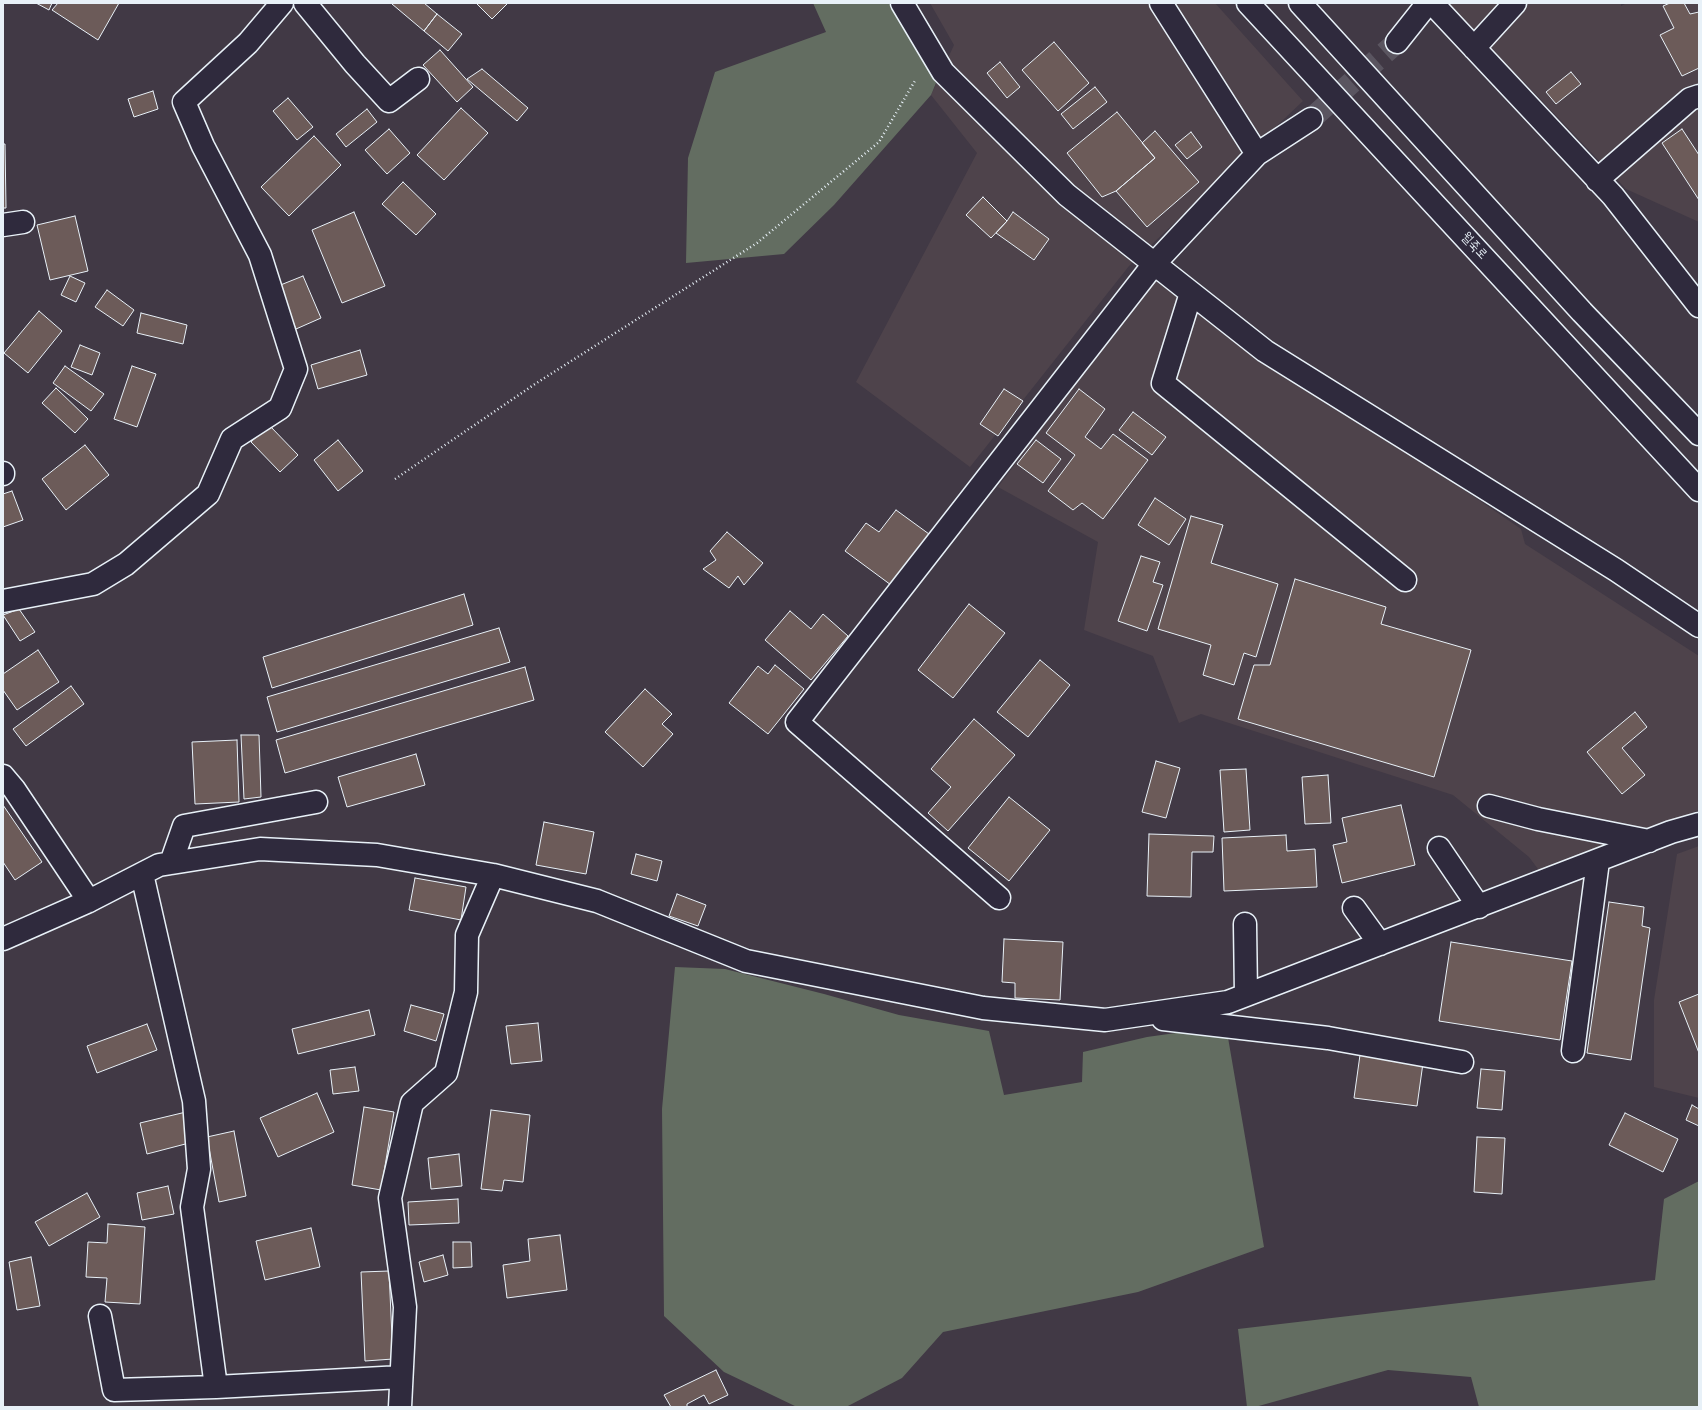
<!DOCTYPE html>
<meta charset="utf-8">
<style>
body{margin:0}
#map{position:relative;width:1702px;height:1410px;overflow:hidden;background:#413945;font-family:Pangolin,sans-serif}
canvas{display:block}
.frame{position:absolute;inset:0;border:4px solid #e8f1f8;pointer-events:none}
</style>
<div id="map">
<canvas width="1702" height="1410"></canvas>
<div class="frame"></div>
</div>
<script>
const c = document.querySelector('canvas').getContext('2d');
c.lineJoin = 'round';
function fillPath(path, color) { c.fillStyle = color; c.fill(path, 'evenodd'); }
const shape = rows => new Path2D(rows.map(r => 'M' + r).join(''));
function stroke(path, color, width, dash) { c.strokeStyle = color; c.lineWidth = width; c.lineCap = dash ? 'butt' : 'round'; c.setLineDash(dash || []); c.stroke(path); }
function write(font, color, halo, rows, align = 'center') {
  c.font = font + ' Pangolin,"Poor Story",sans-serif'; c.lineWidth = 3.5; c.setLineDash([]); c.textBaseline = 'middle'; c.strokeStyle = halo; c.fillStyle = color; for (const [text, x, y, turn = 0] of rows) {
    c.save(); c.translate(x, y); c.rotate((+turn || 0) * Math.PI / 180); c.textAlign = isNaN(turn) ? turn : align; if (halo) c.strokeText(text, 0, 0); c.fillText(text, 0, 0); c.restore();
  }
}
const built = shape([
 [930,3,1215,3,1303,101,1129,266,970,467,856,382,977,153,931,95,954,45],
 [1438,3,1621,3,1621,6,1627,3,1699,3,1699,222,1626,189,1524,82],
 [1154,277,1521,529,1525,544,1699,656,1699,810,1541,873,1529,857,1453,795,1201,714,1179,723,1153,656,1084,630,1098,542,998,487],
 [1699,846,1699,1098,1654,1087,1654,1000,1677,854]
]);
const green = shape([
 [813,3,889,3,936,83,931,95,834,205,784,254,686,263,688,158,715,72,826,32],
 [675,967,725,969,824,994,899,1015,989,1031,1004,1095,1082,1082,1083,1052,1147,1037,1226,1026,1264,1247,1138,1292,943,1332,902,1378,846,1407,797,1407,724,1372,664,1316,662,1109],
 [1699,1181,1699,1407,1479,1407,1471,1377,1388,1370,1255,1407,1247,1407,1238,1329,1655,1280,1664,1199]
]);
const building = shape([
 [36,3,52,3,49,10,36,3],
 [58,3,119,3,98,40,52,10,58,3],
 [394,3,424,3,437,14,424,31,392,4,394,3],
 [476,3,508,3,492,19,476,3],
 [1670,3,1684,3,1690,14,1699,12,1699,68,1682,76,1660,35,1674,28,1663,6,1670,3],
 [437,14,462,34,448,51,424,31,437,14],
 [1054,42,1089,83,1058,111,1022,70,1054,42],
 [440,50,473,87,457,102,423,65,440,50],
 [1000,62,1020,87,1007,98,987,73,1000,62],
 [482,69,528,108,517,121,467,79,482,69],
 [1571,72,1581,84,1556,104,1546,92,1571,72],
 [1095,87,1107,102,1073,129,1061,114,1095,87],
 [153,91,158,109,134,117,128,99,153,91],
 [288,98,313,127,297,140,273,111,288,98],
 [461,108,488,133,444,180,417,155,461,108],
 [367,109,377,122,346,147,336,134,367,109],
 [1117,112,1155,158,1116,191,1102,197,1067,153,1117,112],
 [389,129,410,153,387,174,365,150,389,129],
 [1682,129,1699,155,1699,200,1662,143,1682,129],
 [1155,131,1199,182,1147,227,1116,191,1155,158,1142,143,1155,131],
 [1191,132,1202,147,1187,159,1175,145,1191,132],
 [314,136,341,165,289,216,261,187,314,136],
 [3,144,5,144,6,208,3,208,3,144],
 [403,182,436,214,416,235,382,204,403,182],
 [983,197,1007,221,991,238,966,215,983,197],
 [354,212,385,286,342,303,312,230,354,212],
 [1013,212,1049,239,1034,260,996,233,1007,221,1013,212],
 [75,216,88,271,50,280,37,225,75,216],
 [70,276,85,283,76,302,61,295,70,276],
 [303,276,321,318,296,329,278,286,303,276],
 [107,290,134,310,123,326,95,307,107,290],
 [39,311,62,331,28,373,4,353,39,311],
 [141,313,187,325,183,344,137,333,141,313],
 [80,345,100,353,92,375,71,367,80,345],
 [360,350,367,375,318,389,311,365,360,350],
 [65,366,104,394,91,411,53,383,65,366],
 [132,366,156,374,137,427,114,419,132,366],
 [56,388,88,419,75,433,42,403,56,388],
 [1004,389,1023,401,998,436,980,424,1004,389],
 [1079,389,1105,409,1085,437,1101,449,1113,434,1148,460,1103,519,1082,503,1073,510,1048,491,1075,455,1046,433,1079,389],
 [1133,412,1166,437,1152,455,1119,430,1133,412],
 [269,425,298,455,280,472,251,442,269,425],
 [338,440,363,471,338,491,314,460,338,440],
 [1036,440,1061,459,1043,483,1017,464,1036,440],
 [85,445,109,475,66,510,42,479,85,445],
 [12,491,23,520,3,527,3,494,12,491],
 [1155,498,1186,519,1169,545,1138,525,1155,498],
 [896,510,929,534,891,585,845,551,866,523,879,532,896,510],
 [1191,516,1223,525,1211,563,1278,584,1256,657,1244,653,1234,685,1203,675,1211,645,1158,629,1191,516],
 [727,532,763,563,744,585,738,576,729,588,703,569,716,560,710,551,727,532],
 [1141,556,1160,562,1153,582,1163,585,1147,631,1118,621,1141,556],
 [1295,579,1386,607,1381,624,1471,650,1434,777,1238,719,1254,665,1270,665,1295,579],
 [464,594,473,625,272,688,263,657,464,594],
 [969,604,1005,633,953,698,918,670,969,604],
 [19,609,35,632,20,641,3,615,19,609],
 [790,611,811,629,823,614,848,636,811,680,765,640,790,611],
 [499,628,510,662,277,732,267,697,499,628],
 [38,650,59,682,17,710,3,690,3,674,38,650],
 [1040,660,1070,685,1028,737,997,712,1040,660],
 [775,665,804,689,768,734,729,703,758,666,768,674,775,665],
 [525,667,534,700,285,773,276,740,525,667],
 [71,686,84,704,26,746,13,729,71,686],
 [645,689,672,714,662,724,673,734,643,767,605,732,645,689],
 [1635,712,1647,727,1622,748,1645,775,1622,794,1587,752,1635,712],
 [974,719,1015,755,948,831,928,813,951,787,931,769,974,719],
 [241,735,259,735,261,797,244,799,241,735],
 [237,740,239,802,195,804,192,742,237,740],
 [416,754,425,785,347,807,338,777,416,754],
 [1156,761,1180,768,1166,818,1142,812,1156,761],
 [1246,769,1250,830,1224,832,1220,770,1246,769],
 [1328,775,1331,823,1305,824,1302,777,1328,775],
 [1009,797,1050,830,1009,881,968,848,1009,797],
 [3,805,42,862,15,880,3,862,3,805],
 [1401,805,1415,865,1342,883,1333,845,1347,842,1342,818,1401,805],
 [544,822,594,832,586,874,536,865,544,822],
 [1149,834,1214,836,1213,852,1192,852,1191,897,1147,896,1149,834],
 [1286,835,1287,851,1315,849,1317,887,1224,891,1222,838,1286,835],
 [636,854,662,861,657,881,631,874,636,854],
 [415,878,466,887,461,920,409,910,415,878],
 [677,894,706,905,698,926,669,916,677,894],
 [1609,902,1644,907,1642,926,1650,928,1631,1060,1587,1053,1609,902],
 [1004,939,1063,942,1060,1000,1015,998,1015,983,1002,982,1004,939],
 [1451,942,1572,961,1560,1040,1439,1021,1451,942],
 [1699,994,1699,1053,1679,1002,1699,994],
 [411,1005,444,1014,436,1041,404,1031,411,1005],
 [369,1010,375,1035,298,1054,292,1029,369,1010],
 [538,1023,542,1061,511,1064,506,1026,538,1023],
 [147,1024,157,1050,97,1073,87,1046,147,1024],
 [1360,1055,1423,1063,1417,1106,1354,1098,1360,1055],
 [355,1067,359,1091,333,1094,330,1070,355,1067],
 [1481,1069,1505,1071,1502,1110,1477,1108,1481,1069],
 [317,1093,334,1132,278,1157,260,1118,317,1093],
 [1692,1105,1699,1109,1699,1126,1686,1120,1692,1105],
 [364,1107,394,1112,381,1190,352,1185,364,1107],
 [491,1110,530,1115,523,1182,504,1180,502,1191,481,1189,491,1110],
 [186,1112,193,1142,147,1154,140,1123,186,1112],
 [1625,1113,1678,1139,1663,1172,1609,1145,1625,1113],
 [234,1131,246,1196,219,1202,207,1137,234,1131],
 [1477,1137,1505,1138,1502,1194,1474,1192,1477,1137],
 [459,1154,462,1186,431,1189,428,1158,459,1154],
 [168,1186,174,1214,142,1220,137,1193,168,1186],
 [87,1193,100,1217,49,1246,35,1222,87,1193],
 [458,1199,459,1223,409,1225,408,1202,458,1199],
 [108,1224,145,1227,140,1304,105,1302,107,1278,86,1277,88,1242,107,1243,108,1224],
 [311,1228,320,1267,265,1280,256,1241,311,1228],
 [560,1235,567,1290,507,1298,503,1265,530,1261,528,1239,560,1235],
 [453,1242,471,1242,472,1267,453,1268,453,1242],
 [443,1255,448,1275,424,1282,419,1262,443,1255],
 [31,1257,40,1306,17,1310,9,1262,31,1257],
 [389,1271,393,1359,365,1361,361,1272,389,1271],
 [716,1370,728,1395,709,1404,704,1395,687,1404,687,1407,671,1407,664,1395,716,1370]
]);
const minorTunnel = shape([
 [1311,119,1397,42]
]);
const path = shape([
 [395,479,535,384,757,243,879,142,916,79]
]);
const minor = shape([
 [305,3,355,64,389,101,418,79],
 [902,3,943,72,1067,195,1265,351,1616,570,1699,626],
 [1161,3,1257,154],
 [1432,3,1613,196,1699,306],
 [1397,42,1428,3],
 [1474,48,1515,3],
 [1597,180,1690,99,1699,96],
 [3,225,23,222],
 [1191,293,1163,383,1405,580],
 [3,473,3,474],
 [3,601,93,584,126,564,208,494,232,439,280,408,296,369,260,255,203,146,184,102,248,43,282,3],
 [3,776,14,789,89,901],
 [1489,806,1538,819,1649,841],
 [1439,848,1479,907],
 [171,863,184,826,316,802],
 [142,874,194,1101,199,1169,192,1207,216,1387,401,1377],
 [999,898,797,722,1154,264,1257,154,1311,119],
 [1354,908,1380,944],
 [1245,924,1246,995],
 [3,939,89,901,159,865,260,849,377,855,493,875,597,901,746,961,983,1008,1105,1020,1228,1002,1671,832,1699,824],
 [1163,1019,1328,1038,1462,1062],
 [1573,1051,1598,861],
 [100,1316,114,1390,216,1387],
 [400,1407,405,1307,390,1198,412,1103,446,1073,466,992,467,935,493,875]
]);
const major = shape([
 [1248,3,1699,490],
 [1300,3,1582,312,1699,434]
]);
const streetNames = [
 ["월죽로",1474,246,47]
];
fillPath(built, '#4e434b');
fillPath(green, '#636d61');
fillPath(building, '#6c5b59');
stroke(building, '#e8f1f8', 1);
stroke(minorTunnel, '#5a5560', 22, [22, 11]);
stroke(minor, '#e8f1f8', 25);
stroke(major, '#e8f1f8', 25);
stroke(path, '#e8f1f8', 2.5, [1, 3]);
stroke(minor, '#2f2a3d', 22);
stroke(major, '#2f2a3d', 22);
write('13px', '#e8f1f8', '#2f2a3d', streetNames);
</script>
